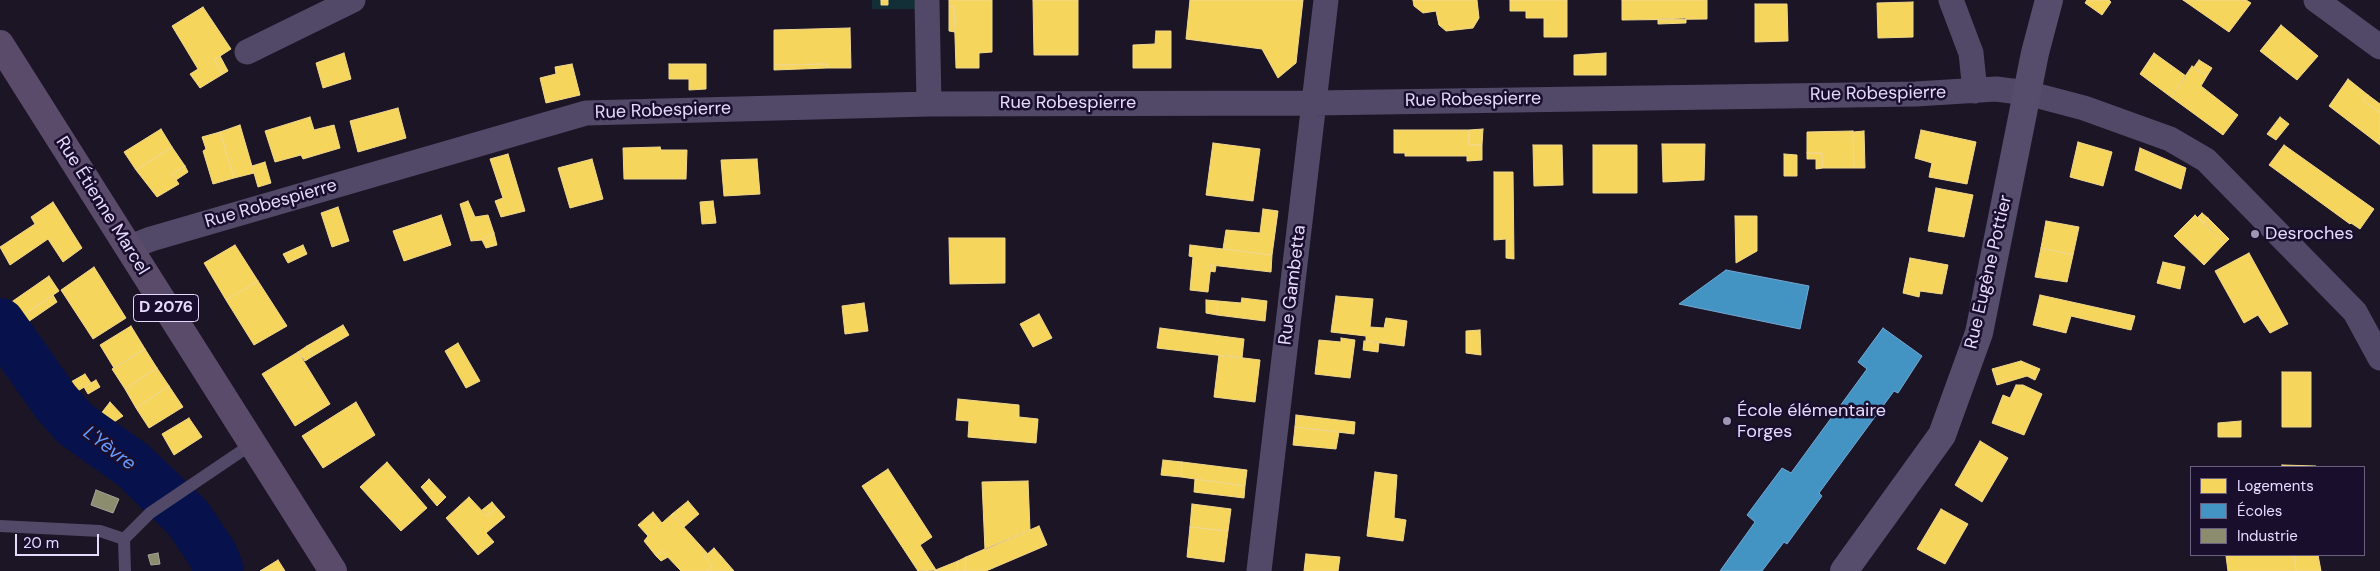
<!DOCTYPE html>
<meta charset="utf-8">
<style>
body{margin:0}
#map{position:relative;width:2380px;height:571px;overflow:hidden;background:#1b1526;font-family:"DM Sans",sans-serif}
canvas{display:block}
.legend{position:absolute;left:2190px;top:466px;width:175px;height:90px;box-sizing:border-box;background:#1a0e2d;border:1px solid #6c6081;margin:0;padding:6px 9px;list-style:none;font-size:15px;color:#e6dbff}
.legend li{display:flex;align-items:center;gap:10px;height:25px}
.legend b{width:25px;border:1px solid #6c6081}
.scale{position:absolute;left:15px;top:534px;width:84px;height:22px;box-sizing:border-box;border:2px solid #e6dbff;border-top:0;padding-left:6px;font-size:15px;line-height:18px;white-space:nowrap;color:#e6dbff;-webkit-text-stroke:4px #1a0e2d;paint-order:stroke}
</style>
<div id="map">
<canvas width="2380" height="571"></canvas>
<ul class="legend">
<li><b style="height:14px;background:#f6d55c"></b>Logements</li>
<li><b style="height:14px;background:#4393c3"></b>Écoles</li>
<li><b style="height:14px;background:#8c8c6e"></b>Industrie</li>
</ul>
<div class="scale">20 m</div>
</div>
<script>
const c = document.querySelector('canvas').getContext('2d');
c.lineJoin = 'round';
function fillPath(path, color) { c.fillStyle = color; c.fill(path, 'evenodd'); }
const shape = rows => new Path2D(rows.map(r => 'M' + r).join(''));
function stroke(path, color, width, dash) { c.strokeStyle = color; c.lineWidth = width; c.lineCap = dash ? 'butt' : 'round'; c.setLineDash(dash || []); c.stroke(path); }
function write(font, color, halo, rows, align = 'center') {
  c.font = font + ' "DM Sans",sans-serif'; c.lineWidth = 5; c.setLineDash([]); c.textBaseline = 'middle'; c.strokeStyle = halo; c.fillStyle = color; for (const [text, x, y, turn = 0] of rows) {
    c.save(); c.translate(x, y); c.rotate((+turn || 0) * Math.PI / 180); c.textAlign = isNaN(turn) ? turn : align; if (halo) c.strokeText(text, 0, 0); c.fillText(text, 0, 0); c.restore();
  }
}
const green = shape([
 [872,0,919,0,919,9,872,9]
]);
const homes = shape([
 [881,0,888,0,888,5,881,5,881,0],
 [949,0,992,0,992,52,979,53,979,68,956,68,954,6,949,7,949,0],
 [1033,0,1078,0,1078,55,1034,55,1033,0],
 [1190,0,1303,0,1296,63,1278,78,1262,49,1186,39,1190,0],
 [1413,0,1477,0,1479,18,1473,28,1446,31,1439,25,1436,11,1423,13,1414,6,1413,0],
 [1510,0,1567,0,1567,37,1544,37,1544,18,1526,18,1526,11,1510,11,1510,0],
 [1622,0,1707,0,1707,19,1622,20,1622,0],
 [2087,0,2109,0,2111,2,2102,15,2085,3,2087,0],
 [2183,0,2246,0,2251,3,2229,32,2183,0],
 [1913,2,1913,37,1878,38,1877,3,1913,2],
 [1755,4,1787,4,1788,41,1755,42,1755,4],
 [954,6,955,32,949,31,949,7,954,6],
 [203,7,231,49,214,60,223,74,200,88,190,74,198,69,172,26,203,7],
 [1686,18,1686,23,1658,24,1658,19,1686,18],
 [2281,25,2318,56,2297,80,2260,51,2281,25],
 [850,28,851,68,827,68,827,64,774,65,774,30,850,28],
 [1156,31,1171,31,1171,68,1133,68,1133,45,1155,44,1156,31],
 [344,53,351,79,323,88,316,63,344,53],
 [1606,53,1606,75,1574,75,1574,55,1606,53],
 [2154,53,2186,76,2171,97,2140,74,2154,53],
 [220,56,228,71,223,74,214,60,220,56],
 [2199,60,2212,68,2207,76,2194,67,2199,60],
 [572,64,580,95,546,103,540,78,556,74,555,67,572,64],
 [669,64,706,64,706,89,689,90,689,79,669,79,669,64],
 [827,64,827,68,774,70,774,65,827,64],
 [2192,66,2207,76,2201,86,2238,115,2223,135,2171,97,2192,66],
 [2348,79,2368,95,2363,100,2380,113,2380,145,2329,106,2348,79],
 [2368,95,2380,104,2380,113,2363,100,2368,95],
 [398,108,406,138,358,152,350,121,398,108],
 [310,117,314,130,334,125,340,148,303,159,301,155,275,162,265,131,310,117],
 [2280,117,2289,124,2276,140,2267,134,2280,117],
 [240,125,254,173,234,178,220,132,240,125],
 [161,129,172,147,136,170,124,152,161,129],
 [1483,129,1482,145,1469,145,1469,130,1483,129],
 [1394,130,1469,130,1469,145,1482,145,1482,160,1467,161,1467,156,1405,156,1405,153,1394,153,1394,130],
 [1921,130,1976,142,1967,184,1929,177,1932,163,1915,158,1921,130],
 [1853,131,1854,168,1823,168,1822,153,1807,153,1807,132,1853,131],
 [1864,131,1865,168,1854,168,1853,132,1864,131],
 [220,132,234,178,213,184,203,151,206,149,202,137,220,132],
 [2078,142,2112,152,2103,186,2070,177,2078,142],
 [1213,143,1260,149,1253,201,1206,195,1213,143],
 [1662,144,1705,144,1704,180,1663,182,1662,144],
 [1533,145,1562,145,1563,185,1534,186,1533,145],
 [1593,145,1637,145,1637,193,1593,193,1593,145],
 [2284,145,2374,209,2360,229,2351,223,2350,224,2269,165,2284,145],
 [172,147,185,166,172,174,179,184,157,197,136,170,172,147],
 [660,147,661,150,687,150,686,179,624,179,623,148,660,147],
 [2140,148,2186,168,2181,189,2135,170,2140,148],
 [1807,153,1822,153,1823,168,1816,169,1816,159,1807,159,1807,153],
 [508,154,525,211,501,217,495,201,503,198,490,159,508,154],
 [1784,154,1797,155,1797,176,1784,176,1784,154],
 [592,159,603,199,570,208,558,168,592,159],
 [757,159,760,194,724,196,721,160,757,159],
 [265,162,271,183,258,187,252,166,265,162],
 [185,166,188,172,176,180,172,174,185,166],
 [1494,172,1513,172,1514,259,1506,258,1506,239,1494,240,1494,172],
 [1936,188,1973,195,1964,237,1928,231,1936,188],
 [468,201,475,217,488,215,494,233,482,240,471,241,460,204,468,201],
 [713,201,716,223,702,224,700,202,713,201],
 [53,202,82,248,63,262,48,239,10,265,0,247,35,224,31,217,53,202],
 [338,207,349,241,332,247,321,213,338,207],
 [1263,209,1278,211,1272,255,1223,249,1226,230,1260,233,1263,209],
 [2202,213,2208,218,2204,223,2198,217,2202,213],
 [441,215,451,245,404,261,393,231,441,215],
 [2195,215,2224,244,2204,265,2174,236,2195,215],
 [1735,216,1757,216,1757,251,1736,263,1735,216],
 [2208,218,2229,239,2224,244,2204,223,2208,218],
 [2046,221,2079,227,2073,255,2041,248,2046,221],
 [494,233,497,245,486,248,482,240,494,233],
 [949,238,1005,238,1005,283,950,284,949,238],
 [235,245,258,281,226,300,204,263,235,245],
 [303,245,307,254,288,263,283,254,303,245],
 [1190,245,1272,255,1271,272,1211,265,1208,292,1190,290,1193,257,1189,256,1190,245],
 [2041,248,2073,255,2067,282,2035,277,2041,248],
 [2249,253,2288,324,2270,333,2258,315,2244,323,2215,271,2249,253],
 [1910,258,1948,265,1942,294,1920,291,1919,297,1903,293,1910,258],
 [2163,262,2185,267,2180,289,2157,283,2163,262],
 [1211,265,1216,266,1215,272,1210,271,1211,265],
 [94,267,126,318,93,339,61,290,94,267],
 [49,276,59,291,21,317,10,303,49,276],
 [258,281,287,326,254,345,226,300,258,281],
 [53,295,57,302,25,324,21,317,53,295],
 [2040,295,2135,316,2131,330,2071,316,2066,333,2033,325,2040,295],
 [1336,296,1373,299,1370,327,1384,328,1386,318,1407,321,1404,346,1366,341,1366,336,1331,332,1336,296],
 [1242,298,1267,301,1265,321,1217,315,1218,301,1241,303,1242,298],
 [1206,300,1218,301,1217,315,1206,313,1206,300],
 [864,303,868,331,845,334,842,306,864,303],
 [1039,314,1052,338,1033,347,1020,324,1039,314],
 [343,325,349,335,313,356,307,346,343,325],
 [131,326,145,349,114,368,100,345,131,326],
 [1160,328,1244,339,1242,358,1157,348,1160,328],
 [1480,330,1481,355,1466,353,1466,331,1480,330],
 [1341,338,1355,340,1350,378,1315,374,1319,340,1341,342,1341,338],
 [1364,341,1379,342,1378,352,1363,350,1364,341],
 [458,343,480,381,466,388,445,351,458,343],
 [307,346,313,356,305,361,298,352,307,346],
 [145,349,157,368,125,389,112,369,145,349],
 [298,352,330,404,295,426,262,374,298,352],
 [1219,355,1260,360,1255,402,1214,397,1219,355],
 [2021,361,2040,369,2035,380,2027,376,1997,385,1992,369,2021,361],
 [157,368,169,386,136,408,125,389,157,368],
 [2282,372,2311,372,2311,427,2282,427,2282,372],
 [85,374,91,383,76,392,69,383,85,374],
 [96,380,100,387,88,394,84,387,96,380],
 [2016,385,2023,385,2042,394,2024,435,1992,423,2003,395,2010,398,2016,385],
 [169,386,183,407,149,428,136,408,169,386],
 [958,399,1019,405,1019,417,1038,419,1036,443,968,437,969,421,956,420,958,399],
 [110,402,123,416,111,424,100,415,110,402],
 [356,402,375,435,323,468,302,436,356,402],
 [1296,415,1355,422,1354,434,1295,427,1296,415],
 [189,418,202,437,174,455,162,434,189,418],
 [2241,421,2241,437,2218,437,2218,423,2241,421],
 [1295,427,1339,432,1336,449,1293,445,1295,427],
 [1980,441,2008,458,1982,502,1955,485,1980,441],
 [1163,460,1182,462,1181,477,1161,475,1163,460],
 [387,462,427,508,401,531,360,487,387,462],
 [1182,462,1247,470,1245,486,1181,477,1182,462],
 [2282,465,2316,466,2316,467,2282,467,2282,465],
 [888,469,932,537,920,545,936,570,918,571,862,486,888,469],
 [1375,472,1397,475,1394,518,1406,520,1403,541,1367,536,1375,472],
 [429,479,446,497,437,506,421,487,429,479],
 [1195,479,1245,486,1244,498,1194,492,1195,479],
 [1028,481,1030,530,985,550,982,482,1028,481],
 [469,497,487,516,497,508,505,517,486,533,494,542,478,555,446,518,469,497],
 [688,501,699,514,684,527,672,514,688,501],
 [492,502,497,508,487,516,482,510,492,502],
 [1192,504,1231,509,1228,531,1190,527,1192,504],
 [1941,509,1968,524,1945,564,1917,549,1941,509],
 [653,512,662,523,672,514,708,554,704,557,713,566,706,571,681,571,662,551,656,556,644,541,648,536,638,525,653,512],
 [1039,526,1047,545,986,571,965,571,966,557,1039,526],
 [1190,527,1228,531,1224,562,1187,557,1190,527],
 [714,548,734,571,706,571,713,566,704,557,714,548],
 [662,551,668,557,661,561,656,556,662,551],
 [1306,554,1340,557,1338,571,1304,571,1306,554],
 [2235,555,2294,555,2296,571,2228,571,2226,556,2235,555],
 [2294,555,2318,555,2321,571,2296,571,2294,555],
 [966,557,965,571,957,571,958,561,966,557],
 [278,560,285,571,260,571,278,560],
 [958,561,957,571,934,571,938,569,958,561]
]);
const schools = shape([
 [1726,270,1809,286,1800,329,1679,304,1726,270],
 [1883,328,1922,356,1898,393,1894,391,1819,493,1822,496,1787,544,1784,542,1762,571,1720,571,1755,522,1747,515,1782,468,1791,473,1867,369,1858,362,1883,328]
]);
const industry = shape([
 [96,490,119,499,113,513,91,505,96,490],
 [158,553,160,564,151,565,148,555,158,553]
]);
const river = shape([
 [0,323,55,401,75,424,133,465,188,518,213,555,219,571]
]);
const lane = shape([
 [0,526,100,531,124,539],
 [125,571,124,539,150,513,252,444]
]);
const street = shape([
 [927,0,929,104],
 [1951,0,1971,53,1975,91],
 [2316,0,2380,47],
 [247,52,353,0],
 [128,248,151,239,586,113,929,104,1314,103,1916,94,1996,89,2027,93,2084,108,2170,139,2206,160,2355,312,2380,358],
 [1259,571,1326,0]
]);
const secondary = shape([
 [1844,571,1942,435,1979,333,2035,53,2049,0]
]);
const primary = shape([
 [0,44,333,571]
]);
const markers = [
 [2255,234,5,"#9f96b3"],
 [1727,421,5,"#9f96b3"]
];
const shields = [
 [166,308,65]
];
const shieldNames = [
 ["D 2076",166,308]
];
const streetNames = [
 ["Rue Robespierre",1878,94,-1],
 ["Rue Robespierre",1473,100,-1],
 ["Rue Robespierre",1068,103],
 ["Rue Robespierre",663,111,-2],
 ["Rue Robespierre",271,204,-16],
 ["Rue Étienne Marcel",102,206,58],
 ["Rue Eugène Pottier",1989,272,-77],
 ["Rue Gambetta",1293,285,-83]
];
const poiNames = [
 ["Desroches",2265,234],
 ["École élémentaire",1737,411],
 ["Forges",1737,432]
];
const waterNames = [
 ["L'Yèvre",109,449,37]
];
fillPath(green, '#122e36');
fillPath(homes, '#f6d55c');
stroke(homes, '#f1d78d', 1);
fillPath(schools, '#4393c3');
stroke(schools, '#74a9d5', 1);
fillPath(industry, '#8c8c6e');
stroke(industry, '#a7a49a', 1);
stroke(river, '#07124c', 50);
stroke(lane, '#514967', 12);
stroke(street, '#514967', 25);
stroke(secondary, '#564d6d', 28);
stroke(primary, '#5b4b6b', 28);
for (const [x, y, r, color] of markers) { const dot = new Path2D(); dot.arc(x, y, r, 0, 2 * Math.PI); c.fillStyle = color; c.fill(dot); stroke(dot, '#1a0e2d', 2); }
for (const [x, y, w] of shields) { const box = new Path2D(); box.roundRect(x - w / 2, y - 13.5, w, 27, 4); c.fillStyle = '#1a0e2d'; c.fill(box); stroke(box, '#e6dbff', 1); }
write('bold 16px', '#e6dbff', null, shieldNames);
write('18px', '#e6dbff', '#1a0e2d', streetNames);
write('18px', '#e6dbff', '#1a0e2d', poiNames, 'left');
write('italic 19px', '#699cff', '#1a0e2d', waterNames);
</script>
